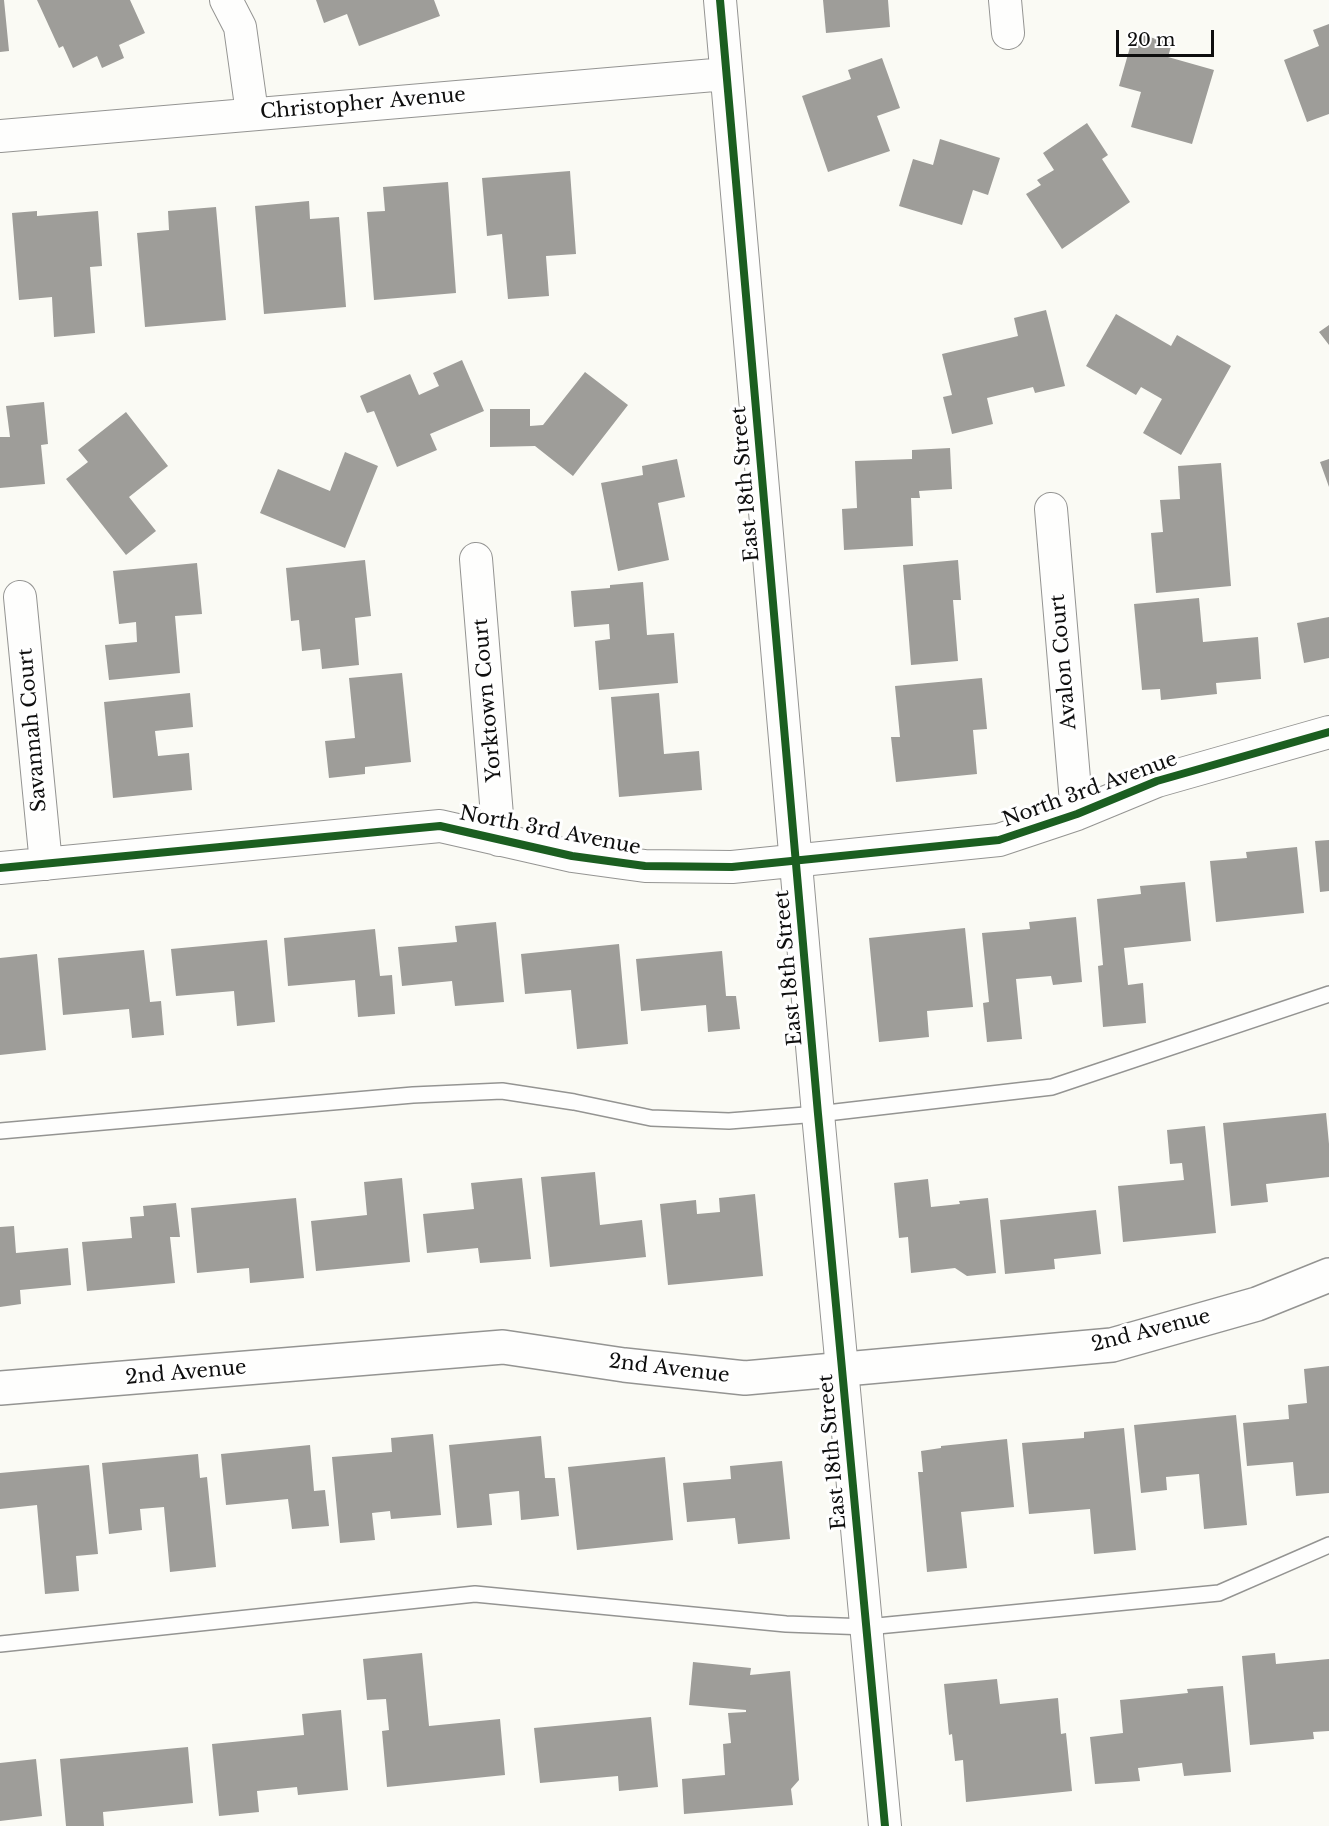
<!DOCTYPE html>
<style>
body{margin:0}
#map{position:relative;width:1329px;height:1826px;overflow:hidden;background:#fafaf4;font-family:"Libre Baskerville",serif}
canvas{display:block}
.scale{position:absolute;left:1116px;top:30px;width:98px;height:27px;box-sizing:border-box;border:3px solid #0e0e0e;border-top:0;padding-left:8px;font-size:18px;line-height:21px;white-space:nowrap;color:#0e0e0e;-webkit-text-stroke:4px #fff;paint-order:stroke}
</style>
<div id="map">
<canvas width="1329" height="1826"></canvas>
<div class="scale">20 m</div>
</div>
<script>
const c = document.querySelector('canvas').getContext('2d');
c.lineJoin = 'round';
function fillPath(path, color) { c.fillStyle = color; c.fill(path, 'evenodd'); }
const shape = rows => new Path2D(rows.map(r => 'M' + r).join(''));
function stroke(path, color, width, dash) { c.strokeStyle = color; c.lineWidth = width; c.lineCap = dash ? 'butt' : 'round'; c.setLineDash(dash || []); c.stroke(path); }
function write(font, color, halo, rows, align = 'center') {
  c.font = font + ' "Libre Baskerville",serif'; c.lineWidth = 6; c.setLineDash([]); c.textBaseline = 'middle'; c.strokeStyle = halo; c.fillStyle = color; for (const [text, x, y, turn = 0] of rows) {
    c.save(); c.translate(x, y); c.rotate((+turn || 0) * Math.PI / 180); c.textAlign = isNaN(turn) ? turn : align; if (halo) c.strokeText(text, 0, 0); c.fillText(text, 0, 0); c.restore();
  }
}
const building = shape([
 [0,0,4,0,9,51,0,52],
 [37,0,130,0,145,33,119,45,124,58,102,68,97,56,73,68,63,46,59,48],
 [316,0,434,0,440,16,359,46,347,14,324,23],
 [823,0,888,0,890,27,826,33],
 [1329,24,1329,114,1307,122,1284,60,1319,46,1313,30],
 [1134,33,1172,43,1168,57,1214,70,1192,144,1131,127,1141,92,1119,86],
 [882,58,900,108,877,116,890,151,828,172,802,96,851,79,848,70],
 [1087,123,1108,155,1102,159,1130,202,1062,249,1026,194,1041,185,1037,180,1054,170,1043,153],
 [940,139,1000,158,988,195,973,190,962,225,899,206,913,159,933,165],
 [570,171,576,254,546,256,549,296,508,299,502,234,487,236,482,178],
 [448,182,456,293,374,300,367,212,385,211,383,187],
 [309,201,310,219,339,217,346,307,264,314,255,206],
 [216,207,226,320,145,327,137,233,169,230,168,211],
 [37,211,37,216,98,211,102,266,90,267,95,333,54,337,52,297,19,300,12,213],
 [1046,310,1065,386,1035,393,1033,387,987,398,993,424,952,434,943,397,952,395,942,354,1018,336,1014,318],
 [1116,314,1171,346,1177,335,1231,366,1181,455,1143,433,1162,399,1141,387,1136,395,1086,366],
 [1329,325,1329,345,1319,332],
 [462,360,484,411,430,434,437,450,397,467,374,411,367,413,360,396,410,374,419,395,439,386,433,373],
 [585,372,628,405,573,476,535,446,490,447,490,409,530,409,530,426,543,425],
 [44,402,48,444,41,445,45,484,0,488,0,437,10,437,6,406],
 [126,412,168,466,129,497,156,531,126,555,66,479,88,462,78,450],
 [950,448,952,489,919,491,920,498,911,498,913,546,844,550,842,509,857,508,855,461,912,459,912,450],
 [345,452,378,466,345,548,260,513,278,469,330,491],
 [677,459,685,497,658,503,669,560,618,571,601,483,643,475,642,466],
 [1329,459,1329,487,1320,462],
 [1221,463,1231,586,1156,593,1151,533,1163,532,1160,500,1180,499,1178,466],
 [365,560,371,616,355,618,359,665,322,669,320,649,302,651,299,620,291,621,286,568],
 [958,560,961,600,953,600,958,661,911,665,903,565],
 [197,563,202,614,175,616,180,673,109,680,105,645,137,642,136,622,119,624,113,571],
 [643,582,647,635,674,633,678,683,599,690,595,641,610,639,609,624,574,627,571,591,610,588,610,585],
 [1199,598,1203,642,1258,637,1261,679,1216,683,1217,694,1161,700,1160,689,1142,690,1134,604],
 [1329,617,1329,658,1304,663,1297,623],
 [402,673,411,762,365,767,365,774,329,778,325,741,355,738,349,678],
 [982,678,987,729,973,730,977,774,896,782,891,737,900,737,895,686],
 [190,693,193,727,155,731,158,756,189,753,192,790,113,798,104,702],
 [659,693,664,754,699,751,702,790,619,797,611,697],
 [1329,840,1329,891,1320,892,1315,841],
 [1297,847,1304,913,1216,922,1210,861,1247,858,1246,852],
 [1185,882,1191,941,1124,948,1128,985,1143,983,1146,1023,1103,1027,1098,966,1103,965,1097,899,1141,894,1140,886],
 [1076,917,1082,982,1053,985,1051,976,1016,979,1022,1039,987,1042,983,1003,989,1002,982,933,1030,929,1029,922],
 [496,922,504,1002,455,1006,452,981,402,986,398,947,457,942,455,926],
 [965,928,973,1007,927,1011,929,1037,879,1042,869,938],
 [375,929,380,976,392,975,395,1014,358,1017,355,980,288,986,284,938],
 [267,940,275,1022,237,1026,234,991,176,996,171,949],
 [619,944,628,1044,577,1049,571,990,525,994,521,954],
 [144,950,150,1002,161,1001,164,1035,132,1038,129,1009,63,1015,58,958],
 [722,951,726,996,736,996,740,1029,708,1032,706,1005,641,1011,636,959],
 [37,954,46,1050,0,1055,0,958],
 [1326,1113,1329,1144,1329,1177,1266,1184,1268,1202,1231,1206,1223,1123],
 [1205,1126,1216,1233,1123,1242,1118,1186,1184,1180,1182,1163,1170,1164,1167,1130],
 [595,1172,600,1225,642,1220,646,1257,550,1267,541,1177],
 [402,1178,410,1262,316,1271,311,1221,367,1215,364,1182],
 [522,1178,531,1259,480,1263,478,1248,427,1253,423,1214,474,1209,471,1183],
 [928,1179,931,1207,960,1204,959,1201,988,1198,996,1273,967,1276,955,1268,911,1273,908,1237,899,1238,894,1183],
 [755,1194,763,1276,668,1285,660,1204,696,1200,697,1214,720,1212,719,1198],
 [296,1198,304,1278,250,1283,249,1268,197,1273,191,1208],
 [176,1203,180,1237,170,1237,175,1283,87,1291,82,1242,132,1238,130,1217,144,1216,143,1206],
 [1096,1210,1101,1254,1054,1259,1055,1269,1005,1274,1000,1220],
 [14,1226,16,1253,68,1248,71,1285,20,1290,21,1304,0,1307,0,1227],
 [1329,1366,1329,1493,1296,1496,1293,1462,1247,1466,1243,1423,1289,1419,1288,1405,1307,1403,1304,1369],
 [1236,1415,1247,1525,1204,1529,1199,1474,1166,1477,1167,1490,1141,1493,1134,1425],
 [1124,1428,1136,1550,1094,1554,1090,1509,1029,1514,1022,1443,1084,1438,1084,1432],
 [433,1434,441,1515,391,1519,390,1511,372,1513,375,1540,340,1543,332,1457,392,1452,391,1438],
 [541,1436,545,1478,555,1478,559,1516,521,1520,519,1491,489,1494,492,1525,457,1528,449,1445],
 [1007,1439,1014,1507,961,1512,967,1568,927,1572,918,1472,923,1472,921,1451,941,1448,941,1446],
 [310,1445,314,1491,325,1490,329,1526,292,1529,288,1499,226,1505,221,1454],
 [198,1454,200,1478,207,1477,216,1567,170,1572,164,1507,140,1509,142,1530,109,1534,102,1463],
 [665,1457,673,1540,577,1550,568,1467],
 [782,1461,790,1539,738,1544,735,1518,687,1522,683,1483,731,1479,730,1466],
 [89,1465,98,1554,76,1556,79,1591,45,1594,37,1505,0,1509,0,1473],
 [422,1653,429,1726,500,1719,505,1775,387,1787,382,1731,389,1730,386,1699,367,1700,363,1659],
 [1275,1653,1276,1664,1329,1659,1329,1731,1313,1732,1314,1739,1250,1745,1242,1656],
 [693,1662,751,1668,750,1675,790,1671,799,1780,791,1789,793,1805,684,1814,682,1779,725,1775,723,1744,731,1743,728,1713,746,1712,746,1710,689,1705],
 [997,1679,1000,1704,1058,1698,1061,1734,1066,1733,1072,1791,966,1802,963,1760,955,1761,952,1734,949,1735,944,1684],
 [1223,1686,1231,1772,1184,1776,1182,1763,1138,1768,1140,1781,1095,1784,1090,1737,1123,1733,1120,1700,1188,1693,1187,1689],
 [341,1710,348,1790,298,1795,297,1787,257,1791,259,1812,219,1816,212,1744,304,1735,302,1714],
 [651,1717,658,1787,619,1791,618,1776,540,1783,534,1728],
 [188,1747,193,1803,103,1812,104,1826,66,1826,60,1759],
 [36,1759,42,1816,0,1821,0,1763]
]);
const service = shape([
 [0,1131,413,1095,502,1091,574,1102,651,1118,729,1121,818,1114,1052,1087,1329,994],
 [0,1644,475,1594,786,1624,867,1627,1219,1593,1329,1545]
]);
const minor = shape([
 [226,0,240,27,252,113],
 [720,0,818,1114,885,1826],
 [1005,0,1008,33],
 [0,136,726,74],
 [1051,509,1077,814],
 [476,559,499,840],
 [20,597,46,864],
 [0,868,440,826,572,856,645,866,732,867,999,840,1077,814,1157,781,1329,732]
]);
const tertiary = shape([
 [0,1388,503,1347,624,1365,745,1378,1112,1345,1257,1304,1329,1275]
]);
const cycleway = shape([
 [720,0,818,1114,885,1826],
 [0,868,440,826,572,856,645,866,732,867,999,840,1077,814,1157,781,1329,732]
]);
const streetNames = [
 ["Christopher Avenue",363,104,-5],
 ["East 18th Street",746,484,-95],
 ["Avalon Court",1064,662,-95],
 ["Yorktown Court",488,700,-95],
 ["Savannah Court",33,730,-95],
 ["North 3rd Avenue",1090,790,-20],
 ["North 3rd Avenue",550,831,11],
 ["East 18th Street",789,968,-95],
 ["2nd Avenue",1151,1331,-14],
 ["2nd Avenue",669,1369,7],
 ["2nd Avenue",186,1373,-5],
 ["East 18th Street",833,1452,-95]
];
fillPath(building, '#9e9d99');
stroke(service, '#949492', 18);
stroke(minor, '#949492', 34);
stroke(tertiary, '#949492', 36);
stroke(service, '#fefefd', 15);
stroke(minor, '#fefefd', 32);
stroke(tertiary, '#fefefd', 33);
stroke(cycleway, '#1b5e20', 8);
write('20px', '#0e0e0e', '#fff', streetNames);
</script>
